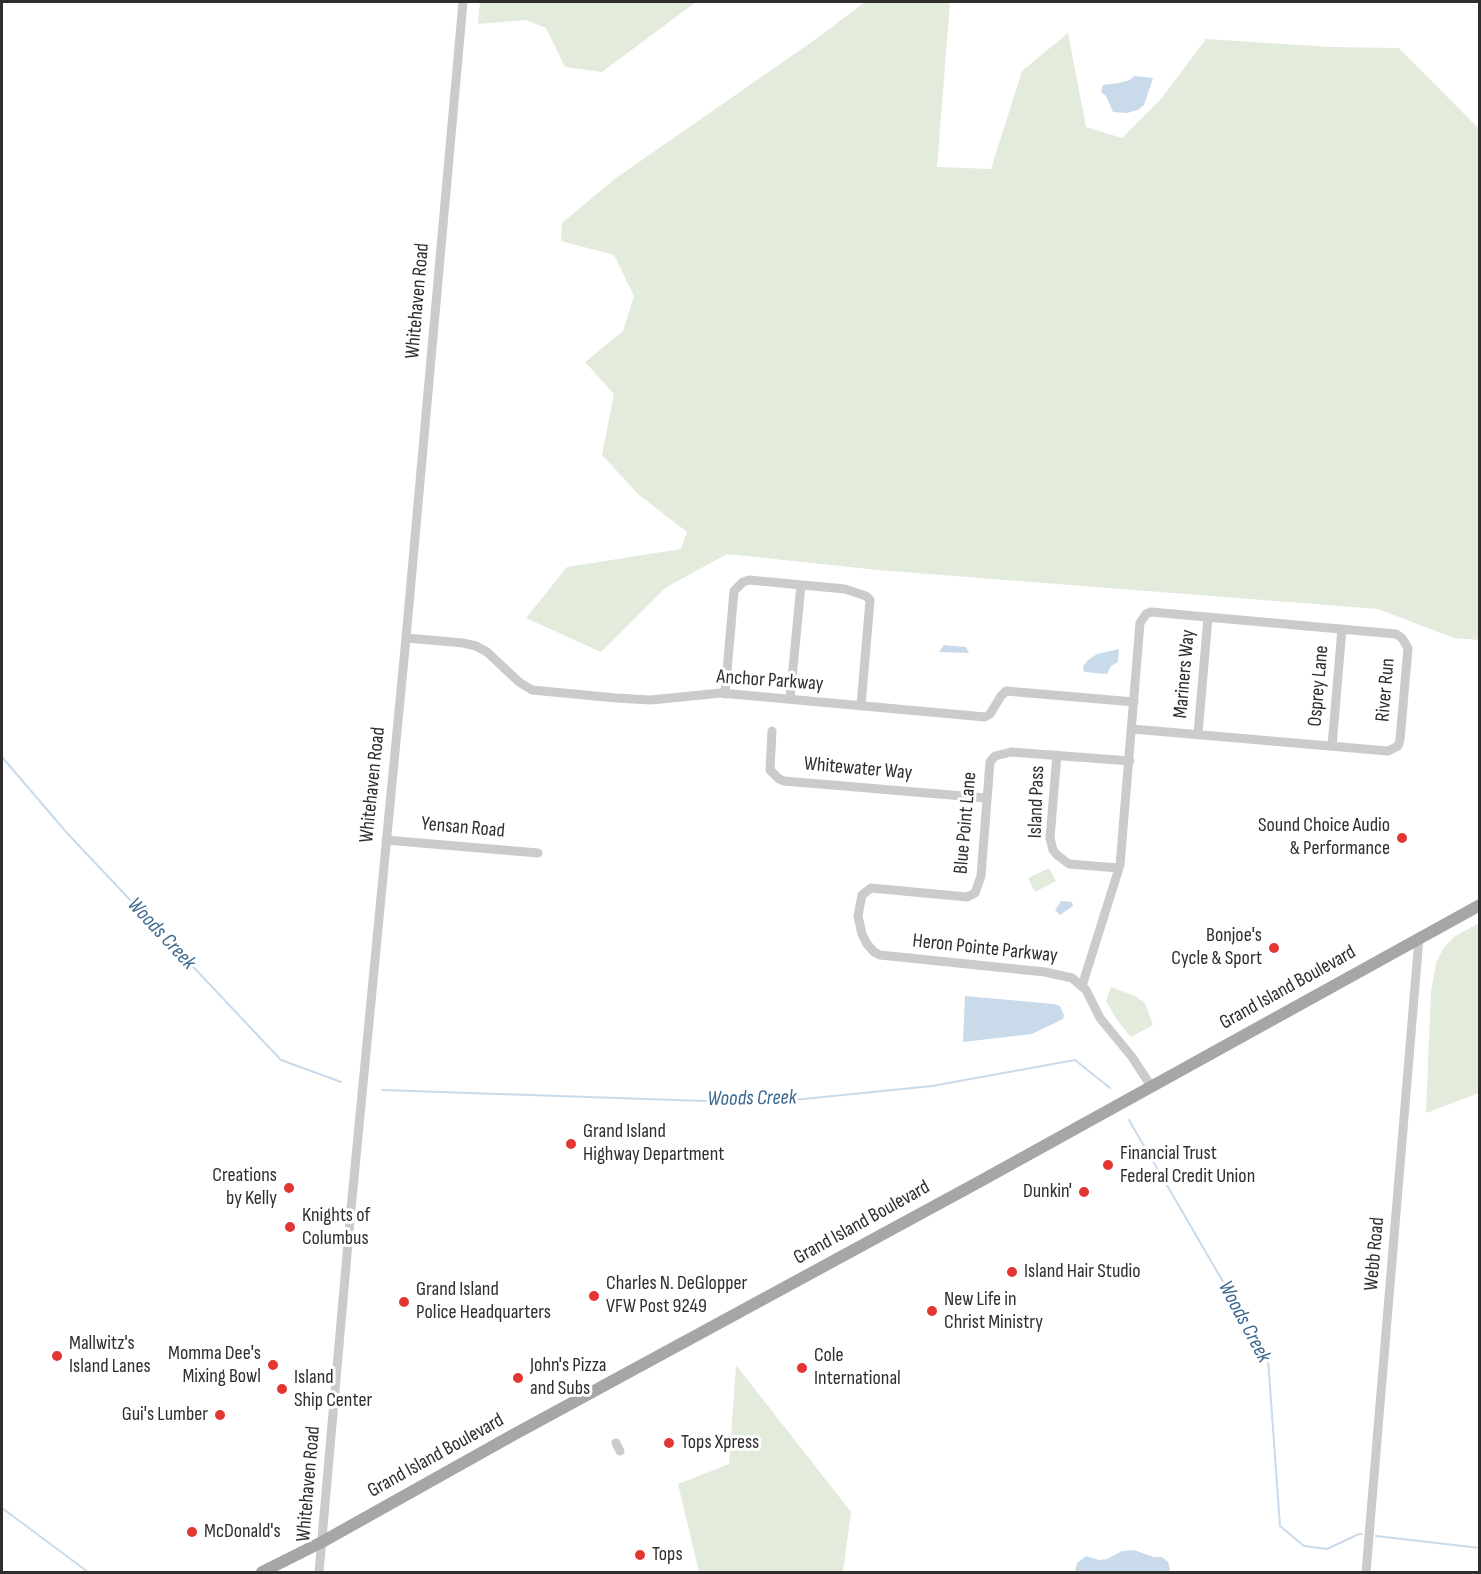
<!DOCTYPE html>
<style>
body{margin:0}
#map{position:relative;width:1481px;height:1574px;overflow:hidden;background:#fff;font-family:"Sofia Sans Condensed",sans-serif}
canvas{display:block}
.frame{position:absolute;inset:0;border:3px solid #2e2e2e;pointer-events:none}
</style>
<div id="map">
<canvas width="1481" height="1574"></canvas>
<div class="frame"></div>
</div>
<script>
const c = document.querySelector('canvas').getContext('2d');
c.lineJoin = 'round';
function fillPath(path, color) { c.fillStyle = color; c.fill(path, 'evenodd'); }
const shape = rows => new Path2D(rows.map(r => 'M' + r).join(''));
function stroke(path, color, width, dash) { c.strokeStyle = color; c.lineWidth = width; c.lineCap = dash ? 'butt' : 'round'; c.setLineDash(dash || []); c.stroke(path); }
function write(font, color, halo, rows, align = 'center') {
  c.font = font + ' "Sofia Sans Condensed",sans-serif'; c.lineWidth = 6; c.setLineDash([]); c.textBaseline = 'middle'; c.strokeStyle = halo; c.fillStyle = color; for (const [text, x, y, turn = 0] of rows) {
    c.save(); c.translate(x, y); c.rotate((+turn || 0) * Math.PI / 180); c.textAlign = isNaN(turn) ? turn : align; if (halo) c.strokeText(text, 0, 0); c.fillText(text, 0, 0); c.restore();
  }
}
const green = shape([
 [480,2,696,2,602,72,565,67,546,28,526,20,478,24],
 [865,2,950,2,937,167,991,169,1022,71,1068,33,1086,127,1122,138,1161,99,1206,39,1330,47,1399,48,1479,129,1479,640,1454,638,1378,609,878,570,727,554,665,588,601,652,526,618,567,567,681,549,687,532,639,495,602,455,614,394,585,362,623,331,634,296,614,255,561,241,562,223,616,178,816,39],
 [1049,868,1056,881,1035,892,1028,878],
 [1479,923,1479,1093,1426,1113,1431,992,1436,963,1443,949,1454,937],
 [1111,987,1135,996,1145,1003,1153,1025,1131,1037,1116,1019,1106,1001],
 [736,1365,851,1512,843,1572,699,1572,678,1484,729,1464]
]);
const water = shape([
 [1134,76,1153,78,1144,105,1138,110,1127,113,1113,112,1106,96,1101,92,1103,85,1119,83,1130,80],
 [944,645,966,647,969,653,939,652],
 [1119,649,1118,662,1111,666,1107,674,1084,672,1083,666,1088,660,1097,654],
 [1061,901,1072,902,1073,906,1060,915,1055,910],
 [965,996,1054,1004,1060,1006,1064,1015,1063,1019,1032,1034,963,1042],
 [1134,1550,1154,1557,1162,1557,1168,1562,1170,1570,1168,1572,1075,1572,1077,1563,1086,1556,1099,1560,1107,1559,1122,1551]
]);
const stream = shape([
 [2,757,67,833,281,1060,341,1082],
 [382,1090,764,1103,932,1086,1075,1060,1110,1088],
 [1129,1120,1268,1359,1280,1526,1304,1546,1327,1549,1359,1534,1362,1534],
 [2,1508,88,1572],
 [1376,1536,1480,1548]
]);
const minor = shape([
 [406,638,463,643,476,646,487,652,519,682,532,690,616,698,651,700,721,693,985,717,990,714,1001,696,1006,691,1134,702],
 [725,694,734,591,743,582,749,580,845,589,866,596,870,600,861,706],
 [790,699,801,585],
 [772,731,770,770,779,779,784,781,987,798],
 [1198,734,1208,617],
 [1332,746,1342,629],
 [1057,755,1050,838,1053,850,1057,855,1069,864,1119,868],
 [1130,761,1011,752,995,756,990,762,981,876,975,893,967,897,871,888,862,895,858,916,862,934,867,944,874,952,880,955,1045,972,1072,978,1086,990,1100,1018,1132,1057,1151,1086],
 [386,840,538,853],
 [1082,986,1120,865,1140,623,1146,614,1151,612,1396,634,1402,638,1408,648,1400,740,1398,746,1388,751,1132,729],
 [616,1443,620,1451],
 [319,1572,351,1209,406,638,463,2],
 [1366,1572,1419,938]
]);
const major = shape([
 [262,1572,322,1542,513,1435,977,1183,1480,905]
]);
const markers = [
 [1402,838,6,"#e23633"],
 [1274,948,6,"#e23633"],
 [571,1144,6,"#e23633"],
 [1108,1165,6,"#e23633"],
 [289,1188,6,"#e23633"],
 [1084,1192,6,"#e23633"],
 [290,1227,6,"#e23633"],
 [1012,1272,6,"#e23633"],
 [594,1296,6,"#e23633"],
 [404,1302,6,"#e23633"],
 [932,1311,6,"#e23633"],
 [57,1356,6,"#e23633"],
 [273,1365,6,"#e23633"],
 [802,1368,6,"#e23633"],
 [518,1378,6,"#e23633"],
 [282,1389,6,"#e23633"],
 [220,1415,6,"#e23633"],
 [669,1443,6,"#e23633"],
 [192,1532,6,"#e23633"],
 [640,1555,6,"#e23633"]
];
const streetNames = [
 ["Whitehaven Road",418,301,-85],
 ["Mariners Way",1185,674,-85],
 ["Anchor Parkway",770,681,4],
 ["Osprey Lane",1319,686,-85],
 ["River Run",1386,690,-85],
 ["Whitewater Way",858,769,5],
 ["Whitehaven Road",373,785,-84],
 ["Island Pass",1037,802,-88],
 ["Blue Point Lane",966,823,-85],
 ["Yensan Road",463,828,5],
 ["Heron Pointe Parkway",985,949,6],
 ["Grand Island Boulevard",1288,988,-29],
 ["Grand Island Boulevard",862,1223,-29],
 ["Webb Road",1375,1254,-85],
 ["Grand Island Boulevard",436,1456,-29],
 ["Whitehaven Road",309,1484,-85]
];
const poiNames = [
 ["Sound Choice Audio",1390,826,"right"],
 ["& Performance",1390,849,"right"],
 ["Bonjoe's",1262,936,"right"],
 ["Cycle & Sport",1262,959,"right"],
 ["Grand Island",583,1132],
 ["Highway Department",583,1155],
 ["Financial Trust",1120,1154],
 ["Federal Credit Union",1120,1177],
 ["Creations",277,1176,"right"],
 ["by Kelly",277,1199,"right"],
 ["Dunkin'",1072,1192,"right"],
 ["Knights of",302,1216],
 ["Columbus",302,1239],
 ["Island Hair Studio",1024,1272],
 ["Charles N. DeGlopper",606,1284],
 ["VFW Post 9249",606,1307],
 ["Grand Island",416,1290],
 ["Police Headquarters",416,1313],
 ["New Life in",944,1300],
 ["Christ Ministry",944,1323],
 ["Mallwitz's",69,1344],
 ["Island Lanes",69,1367],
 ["Momma Dee's",261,1354,"right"],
 ["Mixing Bowl",261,1377,"right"],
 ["Cole",814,1356],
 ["International",814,1379],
 ["John's Pizza",530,1366],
 ["and Subs",530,1389],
 ["Island",294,1378],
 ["Ship Center",294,1401],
 ["Gui's Lumber",208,1415,"right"],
 ["Tops Xpress",681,1443],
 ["McDonald's",204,1532],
 ["Tops",652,1555]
];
const waterNames = [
 ["Woods Creek",161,934,47],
 ["Woods Creek",752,1099,-1],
 ["Woods Creek",1244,1322,62]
];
fillPath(green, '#e3ebdc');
fillPath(water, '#c9dbeb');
stroke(stream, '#c9dbeb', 2);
stroke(minor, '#cbcbcb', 9);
stroke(major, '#a6a6a6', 12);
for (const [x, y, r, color] of markers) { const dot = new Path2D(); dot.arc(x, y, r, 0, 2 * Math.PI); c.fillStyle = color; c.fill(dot); stroke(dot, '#fff', 2); }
write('20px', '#2e2e2e', '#fff', streetNames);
write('20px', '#2e2e2e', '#fff', poiNames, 'left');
write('italic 21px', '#3d688f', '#fff', waterNames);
</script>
